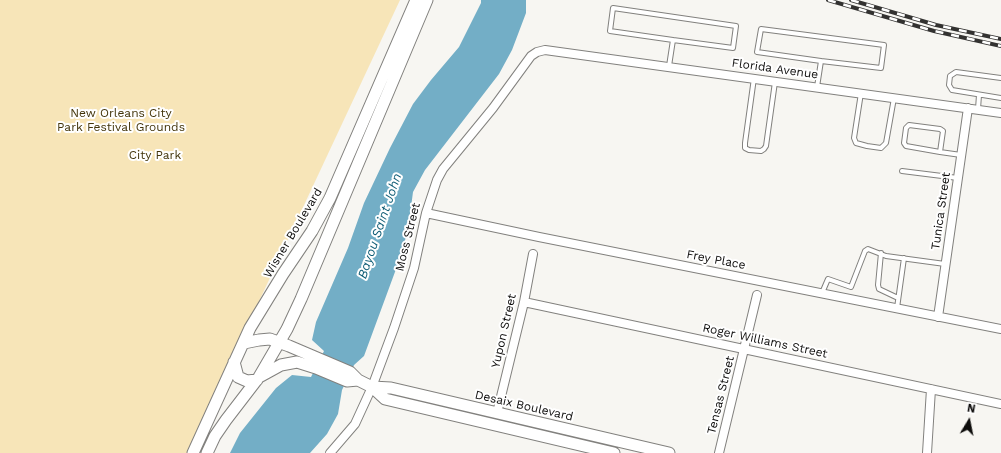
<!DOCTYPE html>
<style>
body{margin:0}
#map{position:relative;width:1001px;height:453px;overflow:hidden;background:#f7f6f2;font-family:"Work Sans",sans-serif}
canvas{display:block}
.north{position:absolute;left:949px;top:401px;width:40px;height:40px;-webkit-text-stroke:3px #fff;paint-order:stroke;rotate:10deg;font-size:11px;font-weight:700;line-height:16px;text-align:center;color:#0d0c0b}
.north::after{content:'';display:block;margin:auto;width:14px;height:18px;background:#0d0c0b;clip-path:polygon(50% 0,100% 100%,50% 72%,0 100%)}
</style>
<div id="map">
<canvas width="1001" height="453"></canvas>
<div class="north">N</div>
</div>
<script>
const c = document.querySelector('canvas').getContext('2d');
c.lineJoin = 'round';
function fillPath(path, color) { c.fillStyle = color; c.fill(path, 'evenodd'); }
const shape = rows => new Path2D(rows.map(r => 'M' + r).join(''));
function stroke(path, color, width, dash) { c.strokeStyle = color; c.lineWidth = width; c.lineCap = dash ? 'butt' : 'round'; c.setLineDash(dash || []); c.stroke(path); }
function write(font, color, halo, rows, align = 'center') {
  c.font = font + ' "Work Sans",sans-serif'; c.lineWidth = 4; c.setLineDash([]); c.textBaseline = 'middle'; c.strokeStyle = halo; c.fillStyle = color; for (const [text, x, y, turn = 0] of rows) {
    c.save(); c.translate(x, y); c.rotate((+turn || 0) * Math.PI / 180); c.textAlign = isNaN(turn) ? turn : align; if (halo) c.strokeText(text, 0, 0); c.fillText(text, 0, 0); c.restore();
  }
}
const green = shape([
 [0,0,400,0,188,453,0,453]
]);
const water = shape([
 [481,0,526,0,526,13,512,50,499,74,425,170,413,192,408,230,399,261,364,356,354,365,342,390,338,414,327,434,310,453,230,453,240,433,276,388,292,375,311,377,324,351,312,340,316,322,348,248,364,203,390,148,413,104,431,80,459,47,481,3]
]);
const lane = shape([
 [669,66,673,40,610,31,613,8,736,26,733,48,673,40],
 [754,78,745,143,745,148,749,150,761,151,764,149,766,146,775,82],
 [1001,78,956,72,950,76,949,85,952,90,1001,98],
 [817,87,821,61,757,52,761,29,884,45,881,68,821,61],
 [861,93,854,138,856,143,867,146,881,148,886,143,894,98],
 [978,109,979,95],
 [940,152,943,131,940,129,909,125,906,128,904,143,906,146,940,152,961,155],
 [902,171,958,178],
 [881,253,878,285,879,289,898,298],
 [822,293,828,279,851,287,865,251,868,249,886,256,945,264],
 [897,308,904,258]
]);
const street = shape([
 [426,213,539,237,1001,329],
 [524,302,1001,404],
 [938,317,968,108],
 [497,413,524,302,533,254],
 [330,453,355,424,372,387,394,328,414,268,426,213,437,180,443,169,493,108,531,56,537,52,545,50,1001,113],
 [719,453,757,295],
 [927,453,931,389]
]);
const secondary = shape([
 [244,343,259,340,270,339,289,346,350,372,358,380,372,387,385,399,614,453],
 [234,362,238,377,247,381,257,380],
 [261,376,281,365,297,362,316,368,347,381,358,380],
 [372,387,391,388,669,453],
 [193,453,250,328,283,274,312,231,330,198,416,0],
 [207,453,215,436,226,420,259,377,287,329,301,299,427,0]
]);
const rail = shape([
 [828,0,934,31,1001,46],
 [851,0,936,25,1001,39]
]);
const streetNames = [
 ["Florida Avenue",775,69,8],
 ["Tunica Street",941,211,-82],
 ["Wisner Boulevard",293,233,-59],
 ["Moss Street",408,237,-76],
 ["Frey Place",716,260,11],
 ["Yupon Street",504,331,-77],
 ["Roger Williams Street",765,341,12],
 ["Tensas Street",721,395,-76],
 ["Desaix Boulevard",524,406,13]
];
const parkNames = [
 ["New Orleans City",121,113],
 ["Park Festival Grounds",121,127],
 ["City Park",155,155]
];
const waterNames = [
 ["Bayou Saint John",380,226,-71]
];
fillPath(green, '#f7e5b8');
fillPath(water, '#73aec6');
stroke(lane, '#82817e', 6);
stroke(street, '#82817e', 10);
stroke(secondary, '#82817e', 13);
stroke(lane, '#fff', 4);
stroke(street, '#fff', 8);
stroke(secondary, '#fff', 11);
stroke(rail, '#333231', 4);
stroke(rail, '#fff', 2.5, [8]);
write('12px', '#0d0c0b', '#fff', streetNames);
write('12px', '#43350b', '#fff', parkNames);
write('italic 13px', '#0e5c75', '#fff', waterNames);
</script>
